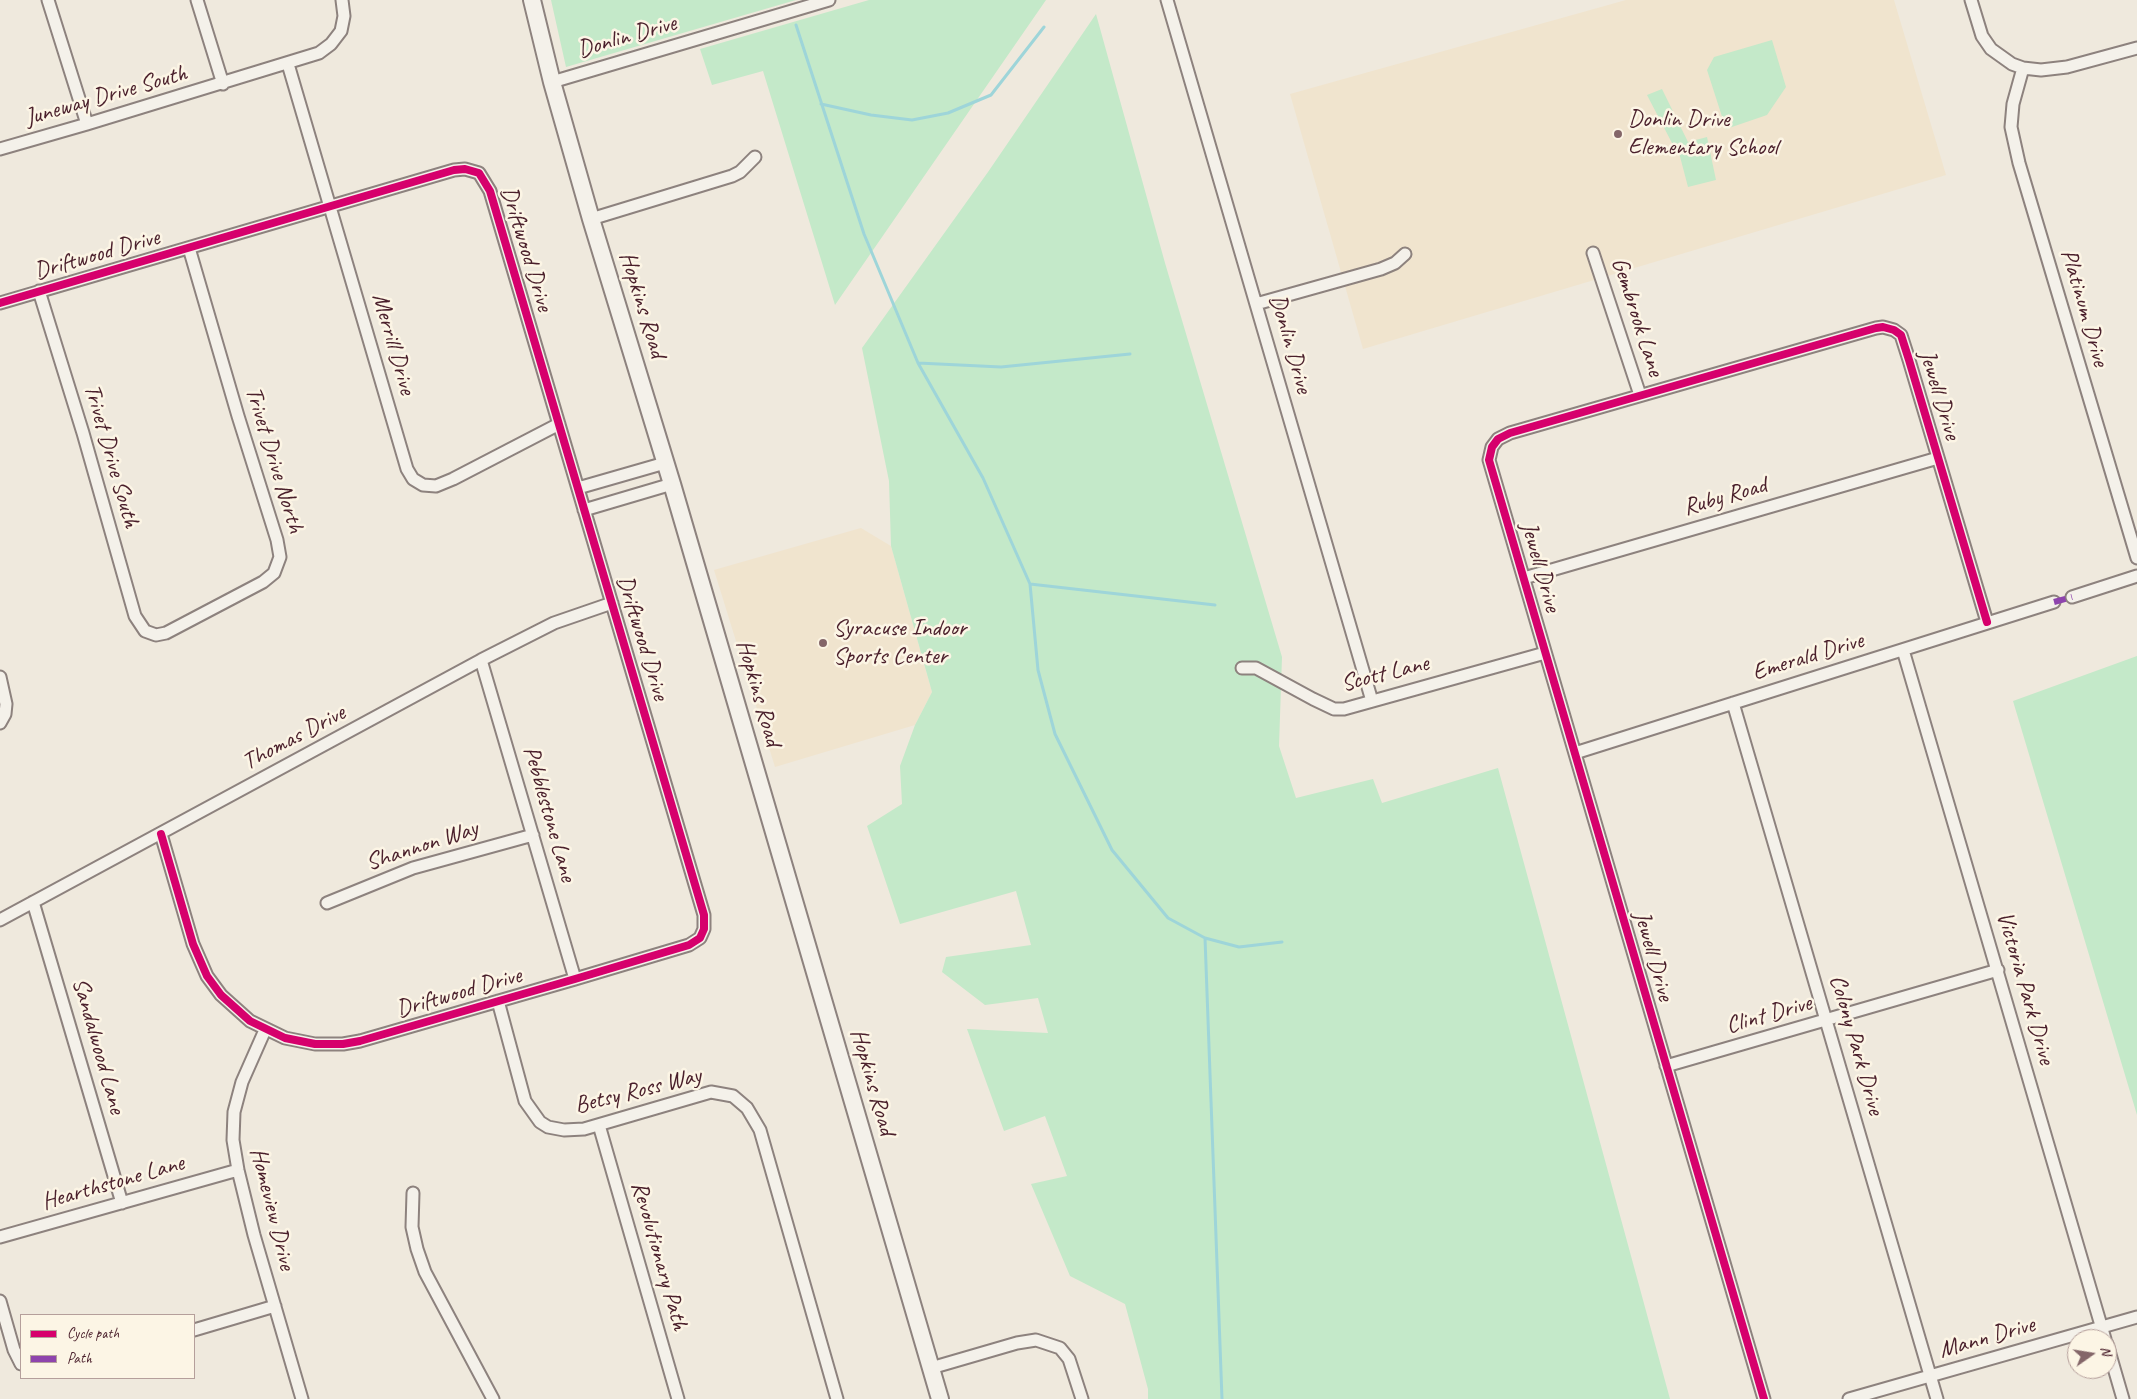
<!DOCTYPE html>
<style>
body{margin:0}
#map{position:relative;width:2137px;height:1399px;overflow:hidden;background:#efe9dd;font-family:Caveat,sans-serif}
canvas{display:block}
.legend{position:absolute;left:20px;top:1314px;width:175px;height:65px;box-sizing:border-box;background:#fcf5e5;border:1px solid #b59f9b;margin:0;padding:6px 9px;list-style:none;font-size:15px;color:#4a1f2b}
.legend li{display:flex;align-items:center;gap:10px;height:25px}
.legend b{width:25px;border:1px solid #b59f9b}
.north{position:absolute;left:2067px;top:1329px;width:50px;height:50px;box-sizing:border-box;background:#fcf5e5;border:1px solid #b59f9b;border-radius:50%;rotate:77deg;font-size:14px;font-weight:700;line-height:20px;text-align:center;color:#4a1f2b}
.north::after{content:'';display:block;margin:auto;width:18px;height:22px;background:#846669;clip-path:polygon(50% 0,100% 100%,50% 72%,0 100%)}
</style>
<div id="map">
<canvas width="2137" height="1399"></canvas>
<ul class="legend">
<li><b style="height:6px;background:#d6006c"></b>Cycle path</li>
<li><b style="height:6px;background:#8e44ad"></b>Path</li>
</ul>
<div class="north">N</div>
</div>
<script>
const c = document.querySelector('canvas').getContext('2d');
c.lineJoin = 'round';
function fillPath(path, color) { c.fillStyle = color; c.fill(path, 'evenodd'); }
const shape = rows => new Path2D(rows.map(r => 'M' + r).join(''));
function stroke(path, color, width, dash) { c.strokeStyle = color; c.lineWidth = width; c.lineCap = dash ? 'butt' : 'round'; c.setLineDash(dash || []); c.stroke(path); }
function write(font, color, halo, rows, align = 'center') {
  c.font = font + ' Caveat,sans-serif'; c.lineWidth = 5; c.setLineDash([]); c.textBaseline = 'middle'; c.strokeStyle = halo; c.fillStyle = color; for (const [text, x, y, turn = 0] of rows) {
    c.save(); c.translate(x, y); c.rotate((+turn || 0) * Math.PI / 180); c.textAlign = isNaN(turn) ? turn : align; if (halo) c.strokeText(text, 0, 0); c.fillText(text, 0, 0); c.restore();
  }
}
const built = shape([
 [1626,0,1894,0,1946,175,1363,349,1290,94],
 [861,528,891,546,932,692,915,725,775,767,714,570]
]);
const green = shape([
 [551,0,796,0,566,67],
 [869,0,1046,0,835,305,763,71,712,85,700,49],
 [1096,14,1165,263,1282,657,1279,746,1296,798,1373,779,1382,803,1498,768,1670,1399,1148,1399,1148,1389,1125,1304,1070,1276,1031,1184,1067,1176,1045,1116,1004,1131,967,1029,1048,1033,1038,998,985,1005,942,972,946,957,1031,945,1016,891,900,924,867,826,902,804,900,766,915,725,932,692,891,546,889,481,862,348,988,172],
 [1772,40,1786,87,1767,115,1726,129,1707,70,1714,57],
 [1662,89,1688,142,1707,137,1716,180,1688,187,1678,149,1672,143,1647,95],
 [2137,656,2137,1115,2013,701]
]);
const stream = shape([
 [796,25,864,234,918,363,983,478,1030,584,1038,670,1055,734,1112,850,1168,918,1205,938,1222,1399],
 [821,104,871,115,912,120,948,113,991,95,1044,27],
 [918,363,1001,367,1130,354],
 [1030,584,1215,605],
 [1205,938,1239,947,1282,942]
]);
const street = shape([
 [48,0,87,124],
 [197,0,223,84],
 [1167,0,1372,701],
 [1971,0,1982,36,1991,49,2012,64,2023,68,2041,70,2067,67,2137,48],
 [288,64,407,469,413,479,423,485,436,486,453,479,559,424],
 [2023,68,2013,104,2011,127,2019,163,2137,558],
 [552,82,829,0],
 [0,149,87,124,319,53,331,44,341,31,344,16,342,0],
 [591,219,732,176,740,172,755,157],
 [1593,253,1640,395],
 [39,291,83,433,135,616,145,631,156,635,166,633,263,582,274,573,280,557,277,540,238,416,189,248],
 [0,303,454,170,465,169,479,173,490,191,704,915,704,929,700,938,689,945,575,979,360,1041,343,1044,315,1044,285,1038,250,1021,221,995,207,976,193,944,161,834],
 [1256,304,1381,269,1395,263,1405,254],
 [578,488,665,463],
 [584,510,672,484],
 [1524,578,1938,458],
 [2072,597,2137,576],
 [1903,650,2105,1339],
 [481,660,575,979],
 [1242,668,1256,668,1313,699,1334,709,1344,709,1545,653],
 [0,677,6,704,5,714,0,723],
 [1733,703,1937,1399],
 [1575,753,2054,602],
 [33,902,122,1203],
 [327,903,413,868,533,835],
 [0,920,481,660,554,623,612,603],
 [498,1001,525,1101,540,1122,548,1127,564,1130,584,1129,711,1092,733,1096,747,1108,760,1130,837,1399],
 [265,1030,242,1082,234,1112,233,1140,238,1170,254,1235,302,1399],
 [1666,1066,1998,970],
 [599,1125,678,1399],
 [413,1193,412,1227,417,1249,425,1272,493,1399],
 [0,1237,238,1170],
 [0,1301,14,1350,21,1364],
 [194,1330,275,1306],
 [2107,1344,2123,1399],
 [931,1368,1017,1343,1036,1340,1060,1348,1069,1359,1082,1399],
 [1764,1399,1489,460,1492,447,1498,439,1510,433,1876,328,1883,327,1894,330,1901,335,1909,360,1987,622],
 [1849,1399,2137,1317]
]);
const secondary = shape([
 [532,0,552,82,591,219,672,484,940,1399]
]);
const quiet = shape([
 [2054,602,2072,597]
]);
const cycleway = shape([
 [0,303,454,170,465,169,479,173,490,191,704,915,704,929,700,938,689,945,575,979,360,1041,343,1044,315,1044,285,1038,250,1021,221,995,207,976,193,944,161,834],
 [1764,1399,1489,460,1492,447,1498,439,1510,433,1876,328,1883,327,1894,330,1901,335,1909,360,1987,622]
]);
const markers = [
 [1618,134,5,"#846669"],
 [823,643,5,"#846669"]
];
const streetNames = [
 ["Donlin Drive",627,37,-16],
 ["Juneway Drive South",106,96,-16],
 ["Driftwood Drive",526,249,73],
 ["Driftwood Drive",97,255,-16],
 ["Hopkins Road",642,305,73],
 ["Platinum Drive",2084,308,74],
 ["Gembrook Lane",1637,317,72],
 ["Merrill Drive",393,344,74],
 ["Donlin Drive",1290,344,74],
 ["Jewell Drive",1939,395,73],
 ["Trivet Drive South",111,456,74],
 ["Trivet Drive North",274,460,73],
 ["Ruby Road",1725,497,-16],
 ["Jewell Drive",1540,567,74],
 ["Driftwood Drive",642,638,73],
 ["Emerald Drive",1808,657,-17],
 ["Scott Lane",1385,674,-14],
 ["Hopkins Road",758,693,74],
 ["Thomas Drive",294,738,-28],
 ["Pebblestone Lane",549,814,74],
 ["Shannon Way",422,846,-18],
 ["Jewell Drive",1653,956,74],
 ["Victoria Park Drive",2025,988,74],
 ["Driftwood Drive",459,993,-16],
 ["Clint Drive",1769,1015,-16],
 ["Colony Park Drive",1856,1045,74],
 ["Sandalwood Lane",98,1046,74],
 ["Hopkins Road",872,1082,74],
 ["Betsy Ross Way",638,1091,-14],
 ["Hearthstone Lane",113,1183,-16],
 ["Homeview Drive",272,1209,76],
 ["Revolutionary Path",659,1256,74],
 ["Mann Drive",1987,1338,-16]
];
const poiNames = [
 ["Donlin Drive",1628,120],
 ["Elementary School",1628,148],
 ["Syracuse Indoor",833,629],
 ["Sports Center",833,657]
];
fillPath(built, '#f0e4ce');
fillPath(green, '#c4e9c9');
stroke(stream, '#9ed5d9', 3);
stroke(street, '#8d827e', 15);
stroke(secondary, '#8d827e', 20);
stroke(street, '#f4f1ea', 11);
stroke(secondary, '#f4f1ea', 16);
stroke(quiet, '#8e44ad', 6, [12, 6]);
stroke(cycleway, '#d6006c', 8);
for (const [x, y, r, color] of markers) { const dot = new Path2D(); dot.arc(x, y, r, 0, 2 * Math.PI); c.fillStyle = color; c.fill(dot); stroke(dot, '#fcf5e5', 2); }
write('24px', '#4a1f2b', '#fcf5e5', streetNames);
write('24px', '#4a1f2b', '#fcf5e5', poiNames, 'left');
</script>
